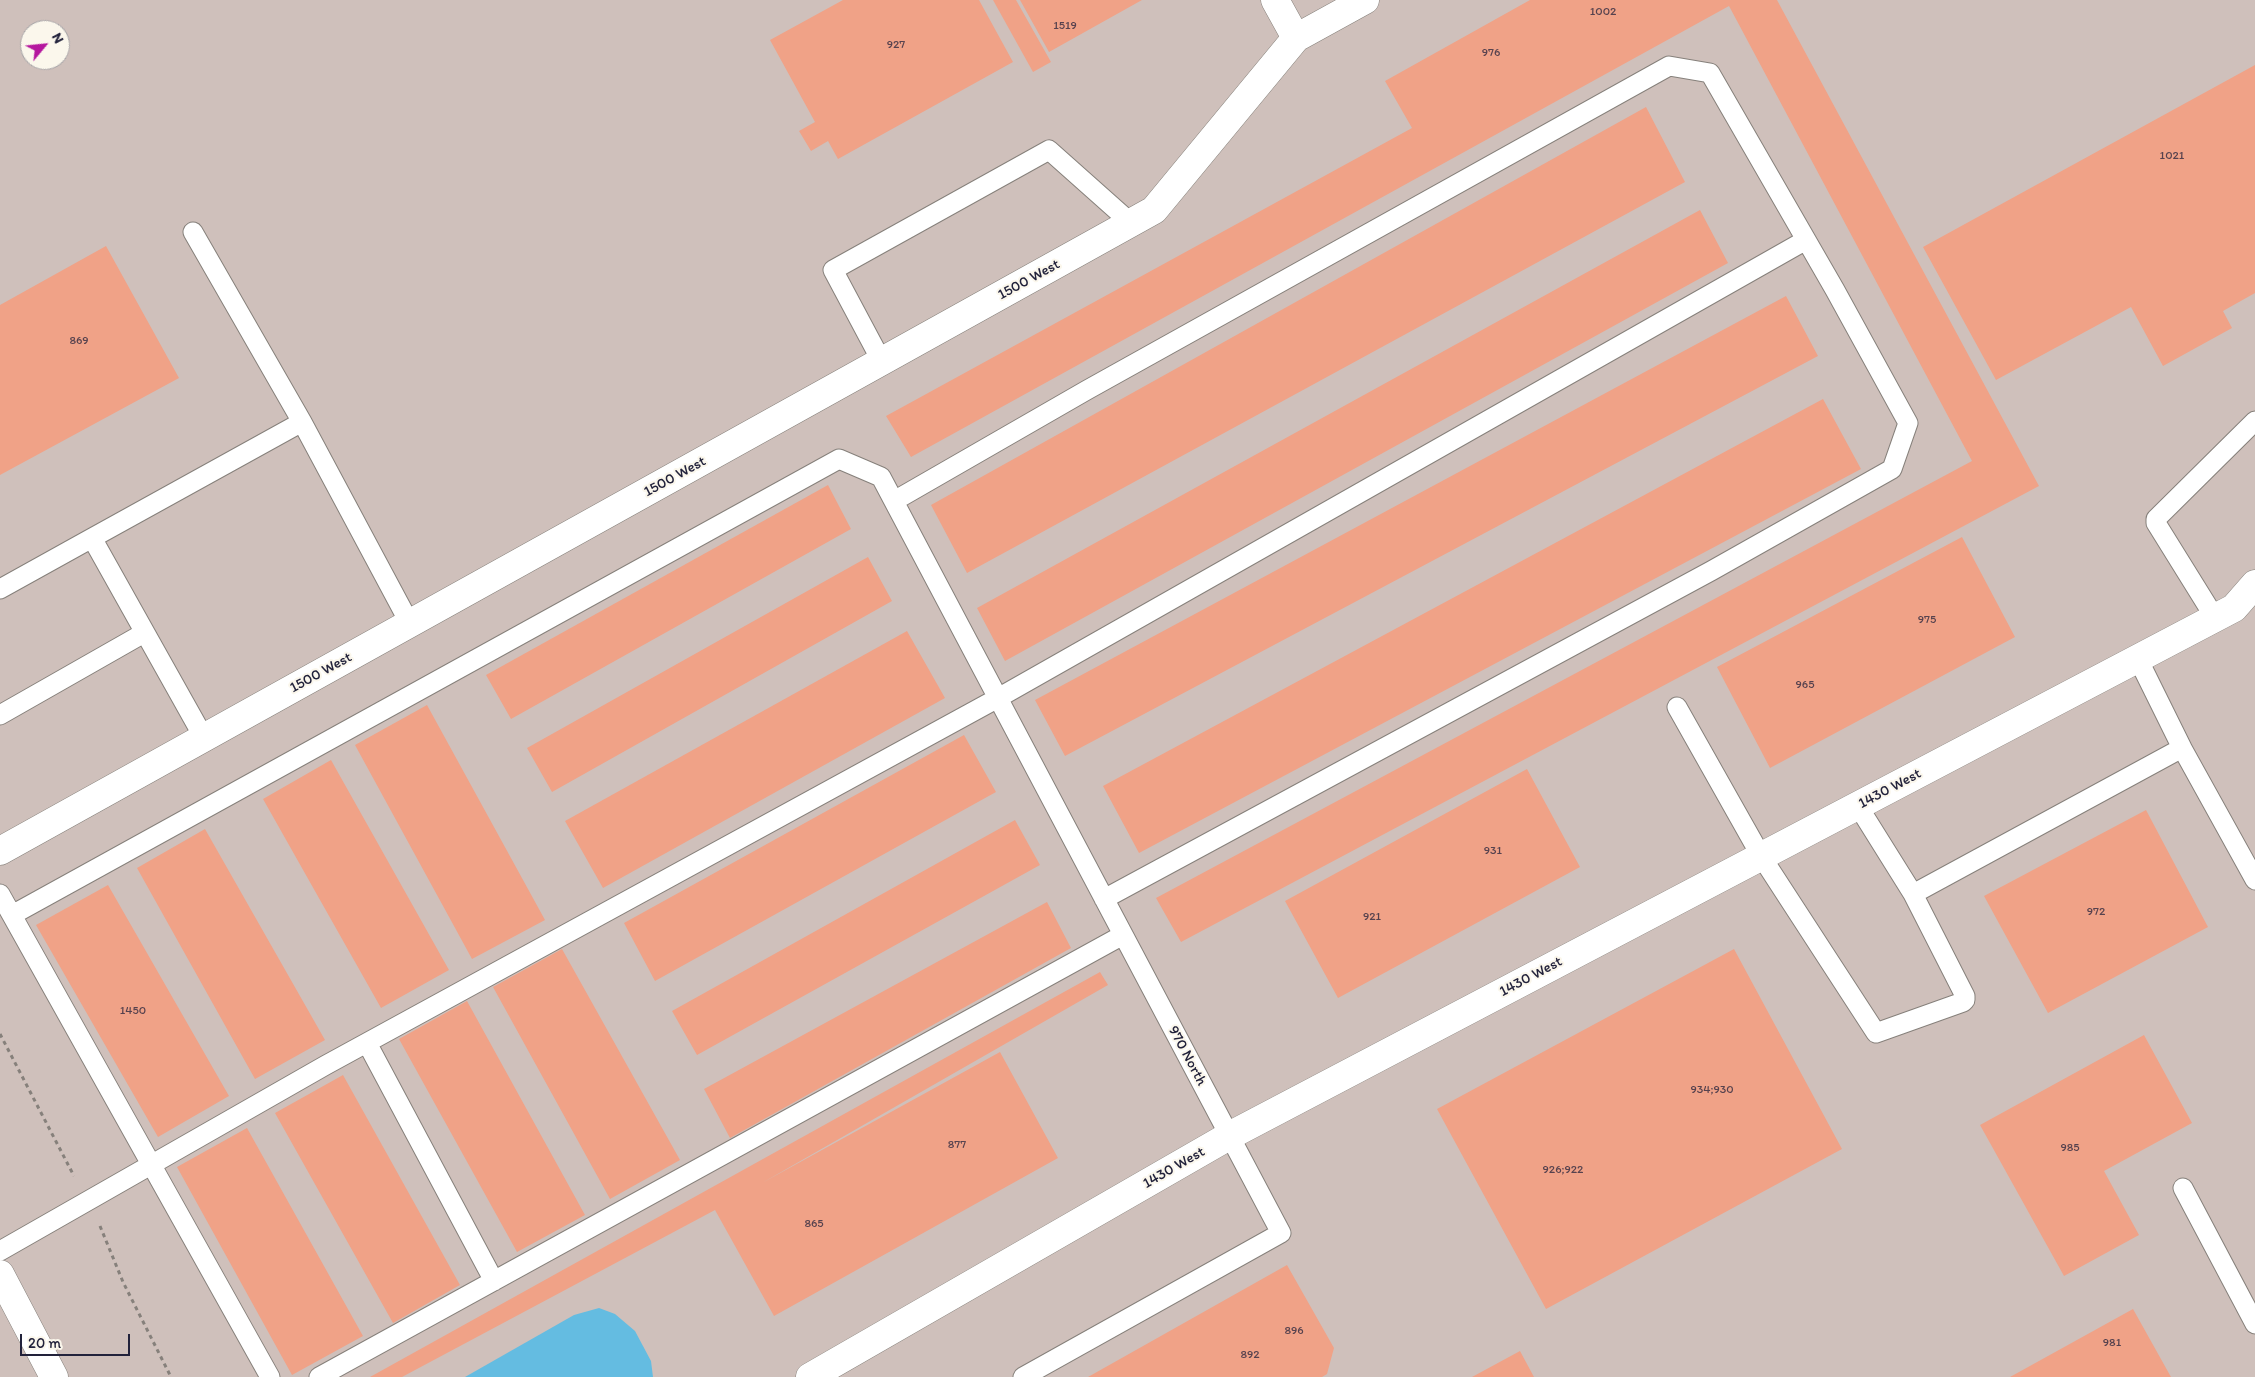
<!DOCTYPE html>
<style>
body{margin:0}
#map{position:relative;width:2255px;height:1377px;overflow:hidden;background:#eadfbb;font-family:Itim,sans-serif}
canvas{display:block}
.north{position:absolute;left:20px;top:20px;width:50px;height:50px;box-sizing:border-box;background:#fbf7ec;border:1px solid #a4a2a5;border-radius:50%;rotate:62deg;font-size:14px;font-weight:700;line-height:20px;text-align:center;color:#22223b}
.north::after{content:'';display:block;margin:auto;width:18px;height:22px;background:#b5179e;clip-path:polygon(50% 0,100% 100%,50% 72%,0 100%)}
.scale{position:absolute;left:20px;top:1334px;width:110px;height:22px;box-sizing:border-box;border:2px solid #22223b;border-top:0;padding-left:6px;font-size:15px;line-height:18px;white-space:nowrap;color:#22223b;-webkit-text-stroke:4px #fbf7ec;paint-order:stroke}
</style>
<div id="map">
<canvas width="2255" height="1377"></canvas>
<div class="north">N</div>
<div class="scale">20 m</div>
</div>
<script>
const c = document.querySelector('canvas').getContext('2d');
c.lineJoin = 'round';
function fillPath(path, color) { c.fillStyle = color; c.fill(path, 'evenodd'); }
const shape = rows => new Path2D(rows.map(r => 'M' + r).join(''));
function stroke(path, color, width, dash) { c.strokeStyle = color; c.lineWidth = width; c.lineCap = dash ? 'butt' : 'round'; c.setLineDash(dash || []); c.stroke(path); }
function write(font, color, halo, rows, align = 'center') {
  c.font = font + ' Itim,sans-serif'; c.lineWidth = 4; c.setLineDash([]); c.textBaseline = 'middle'; c.strokeStyle = halo; c.fillStyle = color; for (const [text, x, y, turn = 0] of rows) {
    c.save(); c.translate(x, y); c.rotate((+turn || 0) * Math.PI / 180); c.textAlign = isNaN(turn) ? turn : align; if (halo) c.strokeText(text, 0, 0); c.fillText(text, 0, 0); c.restore();
  }
}
const industrial = shape([
 [0,0,2255,0,2255,1377,0,1377],
 [30,30,60,30,60,60,30,60]
]);
const water = shape([
 [599,1308,615,1314,635,1331,651,1361,653,1377,465,1377,574,1315]
]);
const building = shape([
 [843,0,979,0,1013,62,838,159,828,141,811,151,799,131,815,122,770,40],
 [993,0,1016,0,1051,62,1033,72],
 [1020,0,1142,0,1049,52],
 [1530,0,1777,0,2039,486,1181,942,1156,898,1972,461,1729,6,911,457,886,416,1412,128,1385,81],
 [2255,65,2255,293,2223,311,2232,328,2163,366,2131,307,1996,380,1923,247],
 [1646,107,1685,182,967,573,931,505],
 [1700,210,1728,263,1005,661,977,608],
 [106,246,179,378,0,475,0,305],
 [1786,296,1818,356,1065,756,1035,700],
 [1823,399,1861,469,1139,853,1103,786],
 [828,485,851,529,511,719,486,675],
 [1962,537,2015,637,1770,768,1717,667],
 [868,557,892,601,552,792,527,748],
 [907,631,945,698,603,888,565,821],
 [427,705,545,920,472,959,355,745],
 [964,735,996,792,655,981,624,923],
 [331,760,449,970,381,1008,263,799],
 [1527,769,1580,867,1338,998,1285,901],
 [2146,810,2208,927,2048,1013,1984,896],
 [1015,820,1040,865,697,1055,672,1011],
 [205,829,325,1040,255,1079,137,868],
 [108,885,229,1096,158,1137,36,925],
 [1047,902,1071,948,730,1138,704,1089],
 [562,949,680,1160,610,1199,493,987],
 [1734,949,1842,1149,1546,1309,1437,1109],
 [1100,972,1108,985,762,1183,1000,1052,1058,1158,774,1316,715,1210,402,1377,370,1377],
 [467,1001,585,1215,517,1252,399,1039],
 [2144,1035,2192,1123,2104,1171,2139,1235,2064,1276,1980,1125],
 [343,1075,460,1285,393,1323,275,1113],
 [247,1128,363,1336,292,1375,177,1167],
 [1287,1265,1334,1348,1327,1374,1322,1377,1088,1377],
 [2133,1309,2171,1377,2010,1377],
 [1520,1351,1534,1377,1472,1377]
]);
const path = shape([
 [0,1034,74,1176],
 [100,1226,123,1282,171,1377]
]);
const lane = shape([
 [193,232,302,422],
 [882,362,833,270,1049,150,1131,223],
 [894,501,1087,390,1669,66,1710,73,1835,290,1908,423,1892,469,1711,571,1104,899],
 [0,589,92,538],
 [2215,618,2156,523,2156,519,2255,421],
 [1677,707,1761,856,1876,1033,1963,1002,1965,1000,1965,996,1913,894],
 [0,715,144,633],
 [204,738,92,538,302,422,410,624],
 [2182,748,2255,880],
 [1858,806,1913,894,2182,748,2138,659],
 [0,894,270,1377],
 [12,915,839,459,881,477,1281,1233,1023,1377],
 [367,1043,494,1281],
 [2183,1188,2255,1324],
 [0,1251,326,1065,998,698,1806,240],
 [319,1377,1123,935]
]);
const street = shape([
 [1275,0,1296,38],
 [0,851,1154,210,1296,38,1365,0],
 [810,1377,1229,1136,2234,608,2255,584]
]);
const secondary = shape([
 [0,1274,54,1377]
]);
const numberNames = [
 ["1002",1603,12],
 ["1519",1065,26],
 ["927",896,45],
 ["976",1491,53],
 ["1021",2172,156],
 ["869",79,341],
 ["975",1927,620],
 ["965",1805,685],
 ["931",1493,851],
 ["972",2096,912],
 ["921",1372,917],
 ["1450",133,1011],
 ["934;930",1712,1090],
 ["877",957,1145],
 ["985",2070,1148],
 ["926;922",1563,1170],
 ["865",814,1224],
 ["896",1294,1331],
 ["981",2112,1343],
 ["892",1250,1355]
];
const streetNames = [
 ["1500 West",1029,280,-29],
 ["1500 West",675,477,-29],
 ["1500 West",321,673,-29],
 ["1430 West",1890,789,-28],
 ["1430 West",1531,977,-28],
 ["970 North",1187,1056,62],
 ["1430 West",1174,1168,-30]
];
fillPath(industrial, '#cfc0bb');
fillPath(water, '#64bce1');
fillPath(building, '#f0a287');
stroke(lane, '#86807b', 21);
stroke(street, '#86807b', 29);
stroke(secondary, '#86807b', 29);
stroke(path, '#86807b', 3, [4, 4]);
stroke(lane, '#fff', 19);
stroke(street, '#fff', 28);
stroke(secondary, '#fff', 28);
write('12px', '#56424e', null, numberNames);
write('15px', '#22223b', '#fbf7ec', streetNames);
</script>
